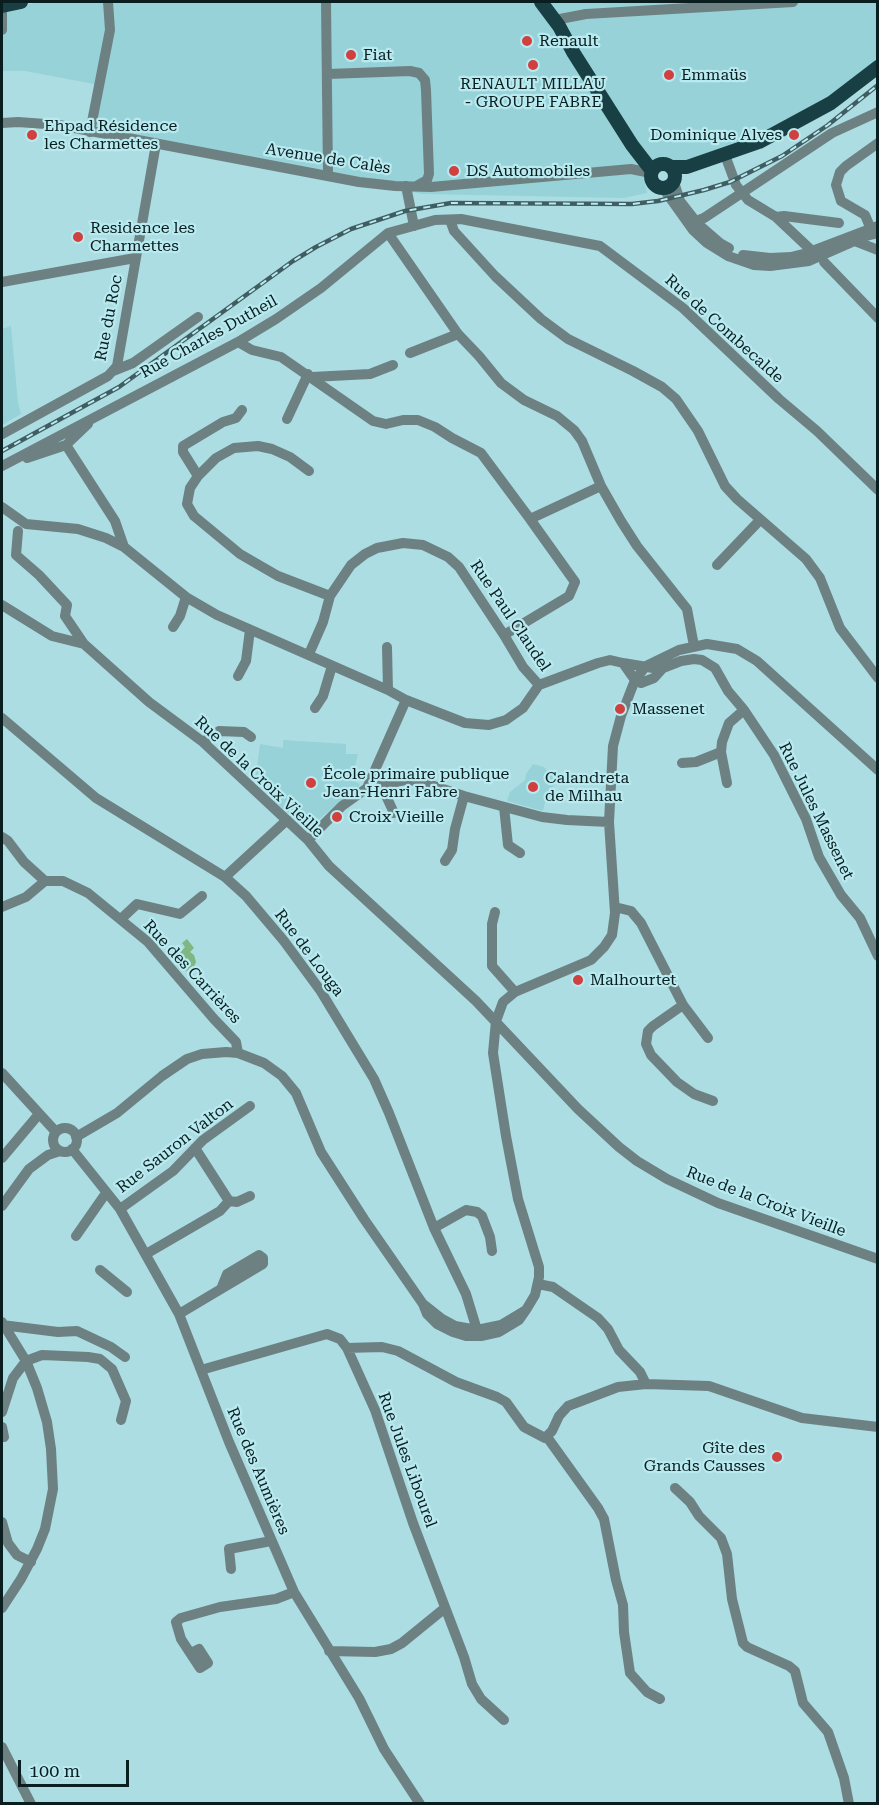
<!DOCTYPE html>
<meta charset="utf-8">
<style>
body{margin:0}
#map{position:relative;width:879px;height:1805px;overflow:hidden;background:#acdde3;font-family:"Roboto Serif",serif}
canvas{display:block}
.frame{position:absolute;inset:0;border:3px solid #0a1e20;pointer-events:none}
.scale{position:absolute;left:18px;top:1760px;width:111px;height:27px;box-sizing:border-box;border:3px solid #0a1e20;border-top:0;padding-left:8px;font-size:18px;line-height:21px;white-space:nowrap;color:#0a1e20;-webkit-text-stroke:4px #b8eaf0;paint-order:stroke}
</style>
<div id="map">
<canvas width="879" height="1805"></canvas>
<div class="frame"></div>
<div class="scale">100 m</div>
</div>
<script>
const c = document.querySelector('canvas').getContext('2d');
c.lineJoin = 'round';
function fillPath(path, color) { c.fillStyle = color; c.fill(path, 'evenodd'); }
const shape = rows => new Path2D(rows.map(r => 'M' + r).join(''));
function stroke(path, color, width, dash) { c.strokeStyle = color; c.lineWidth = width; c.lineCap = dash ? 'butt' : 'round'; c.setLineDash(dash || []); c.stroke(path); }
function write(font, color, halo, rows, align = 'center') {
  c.font = font + ' "Roboto Serif",serif'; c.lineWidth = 4.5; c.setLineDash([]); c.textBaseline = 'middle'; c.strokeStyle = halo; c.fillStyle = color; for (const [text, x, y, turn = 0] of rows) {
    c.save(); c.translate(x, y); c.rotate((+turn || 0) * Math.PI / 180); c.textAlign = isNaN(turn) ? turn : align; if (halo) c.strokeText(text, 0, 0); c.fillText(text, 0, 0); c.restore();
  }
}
const built = shape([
 [37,2,877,2,877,60,852,83,803,115,700,159,652,165,644,178,647,193,624,198,422,194,87,128,94,84,25,71,2,71,2,12],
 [11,326,18,403,21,414,2,425,2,329],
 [283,740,346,744,346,754,358,754,353,775,357,776,356,782,360,784,356,791,343,799,310,827,303,827,270,797,274,792,256,775,260,744,283,748],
 [533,764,544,767,557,782,547,793,543,811,507,801,510,792,525,780,526,774]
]);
const water = shape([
 [187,939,194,948,190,952,194,955,196,962,193,969,186,971,179,969,176,962,177,956,185,947,182,943]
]);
const minor = shape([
 [326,2,328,176],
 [2,11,2,30],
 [560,19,586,14,793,2],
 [328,74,410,71,419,73,425,80,426,90,429,174,427,180,418,185],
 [2,123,18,122,59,125,359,182,395,186,431,187,631,169,651,173],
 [90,132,110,30,108,2],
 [725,155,736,185,748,200,776,217,811,250],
 [674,182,680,201,698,224,720,243,729,248],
 [406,186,414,226],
 [663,188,693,230,707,243,728,256,754,265,770,266,809,261,866,236,878,233],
 [776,217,784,216,839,223],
 [450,220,454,231,495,276,541,319,568,339,633,371,662,387,676,399,698,431,725,486,737,499,806,559,820,578,840,628,878,678],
 [696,221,704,218,832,133,878,112],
 [870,227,865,215,841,201,836,185,840,172,846,166,878,143],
 [388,233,458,334,479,356,501,383,524,400,557,416,574,430,582,441,601,486,621,521,637,546,687,609,694,646],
 [855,241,878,250],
 [743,255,770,258,791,257,807,253,878,226],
 [824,262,878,318],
 [2,282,135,258],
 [238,342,252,350,281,357,373,421,386,424,403,420,418,420,435,427,452,438,481,453,530,519,601,486],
 [410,353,458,334],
 [113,371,133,363,198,317],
 [312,377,370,374,393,365],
 [287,419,308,374],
 [2,434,108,376,117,366,156,144],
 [66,445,115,521,124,547],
 [27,458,66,445,88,424],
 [2,466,238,342,276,319,321,288,388,233,435,220,461,219,600,246,683,308,779,399,817,431,878,490],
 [309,471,290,457,272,449,258,446,234,448,216,458,198,476,190,488,187,504,194,516,240,554,278,576,330,596],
 [198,476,183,452,183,446,223,422,236,418,242,410],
 [2,507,26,524,78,529,106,538,124,547,186,597,217,615,388,690,406,700,465,723,489,725,506,720,523,708,539,685,598,663,610,660,623,663],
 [18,531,16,555,39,575,67,605,65,616,84,644],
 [717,565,760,520],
 [2,605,52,636,84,644,149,702,203,742,308,840,329,866,476,1001,578,1109,619,1147,637,1161,667,1179,718,1203,878,1259],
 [173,627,180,616,186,597],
 [504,635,569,596,575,582,530,519],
 [387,647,388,690],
 [309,654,323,622,330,596,351,565,365,554,377,548,403,543,423,545,448,557,459,567,504,635,523,667,539,685],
 [623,663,653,668,663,668,654,678,641,683,635,680,623,663],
 [663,668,681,661,694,659,702,660,715,668,728,691,744,710,774,755,806,819,819,857,841,895,860,918,878,956],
 [238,676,246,661,250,630],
 [315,708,323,696,332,666],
 [2,718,96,798,225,877,246,896,284,941,320,990,374,1079,389,1113,434,1228,466,1294,477,1330],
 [203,742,219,731,244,732,251,737],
 [682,763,696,762,721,752],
 [727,783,721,752,722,742,729,723,744,710],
 [381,785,394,813],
 [367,788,406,700],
 [504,807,508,845,520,853],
 [2,837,8,841,24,862,45,881,63,881,88,893,148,942,214,1019,236,1042,238,1053],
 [308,840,342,806,367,788,405,780,419,781,464,796,542,817,567,820,609,822],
 [445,861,452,850,455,829,464,796],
 [225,877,287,820],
 [2,907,26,897,45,881],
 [615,907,631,911,641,923,683,1005,708,1038],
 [495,912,492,924,492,966,515,992],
 [121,919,137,904,180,914,202,896],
 [683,1005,653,1026,648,1031,646,1044,651,1055,677,1082,694,1094,713,1101],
 [2,1073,56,1132],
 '53 1140a12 12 0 1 1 24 0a12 12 0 1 1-24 0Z',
 [76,1137,117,1113,162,1076,187,1059,202,1054,226,1052,238,1053,264,1063,282,1076,296,1093,321,1152,364,1219,423,1304],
 [195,1148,229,1201],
 [72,1149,120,1209,179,1314,229,1442,294,1592,359,1698,384,1749,420,1804],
 [2,1158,39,1114],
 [229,1201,237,1202,250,1196],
 [2,1206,29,1169,48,1155,60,1151],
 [120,1209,173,1171,203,1140,250,1106],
 [434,1228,466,1210,477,1212,482,1216,490,1237,492,1251],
 [76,1236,106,1193],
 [146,1254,220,1211,229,1201],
 [100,1270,127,1292],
 [538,1284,553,1287,598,1318,608,1329,619,1350,640,1372,646,1384],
 [423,1304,442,1319,455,1326,477,1330,501,1325,526,1310,519,1320,499,1332,481,1336,466,1336,453,1332,437,1324,427,1314,423,1304],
 [526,1310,535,1295,539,1277,539,1267,518,1199,506,1136,493,1053,496,1021,503,1002,515,992,591,960,604,947,612,935,615,913,609,822,613,746,621,716,635,680,646,666,679,650,707,644,737,649,757,661,878,770],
 [179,1314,263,1264,263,1258,259,1255,227,1274,221,1289],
 [2,1322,26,1361,37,1388,47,1422,51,1449,53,1489,45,1529,37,1549,21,1579,2,1608],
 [2,1325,58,1332,77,1331,111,1347,125,1357],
 [347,1348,382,1347,398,1351,456,1382,497,1397,506,1402,524,1427,545,1438,552,1431,559,1416,568,1406,618,1387,646,1384,709,1386,802,1418,878,1427],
 [201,1370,327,1334,340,1339,347,1348,375,1410,413,1523,464,1657,472,1684,481,1699,504,1720],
 [2,1412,13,1378,26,1361,42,1355,88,1357,100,1359,112,1369,126,1401,121,1420],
 [2,1427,4,1437],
 [547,1437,598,1508,604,1519,616,1580,623,1605,624,1632,630,1673,647,1692,660,1699],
 [675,1488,690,1502,699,1516,721,1538,727,1554,732,1599,743,1643,747,1647,789,1666,795,1671,803,1703,828,1732,844,1778,849,1804],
 [2,1522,8,1543,17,1555,31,1562],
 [231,1569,229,1549,271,1541],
 [329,1651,375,1652,391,1649,402,1643,445,1608],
 [191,1653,199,1649,208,1663,200,1668,181,1639,176,1622,181,1618,220,1607,276,1599,294,1592],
 [2,1747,31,1804]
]);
const major = shape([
 [541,2,559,26,573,52,632,145,652,171],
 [2,6,21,2],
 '651 176a12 12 0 1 1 24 0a12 12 0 1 1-24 0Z',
 [671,167,687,167,759,142,831,103,878,67]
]);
const rail = shape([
 [2,451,119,387,293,261,316,247,351,229,405,211,451,203,632,204,658,201,704,190,730,182,782,156,828,125,878,85]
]);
const markers = [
 [527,41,6,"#cf403f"],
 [351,55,6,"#cf403f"],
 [533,65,6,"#cf403f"],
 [669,75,6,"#cf403f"],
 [32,135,6,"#cf403f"],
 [794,135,6,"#cf403f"],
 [454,171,6,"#cf403f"],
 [78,237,6,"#cf403f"],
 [620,709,6,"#cf403f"],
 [311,783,6,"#cf403f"],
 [533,787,6,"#cf403f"],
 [337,817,6,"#cf403f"],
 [578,980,6,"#cf403f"],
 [777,1457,6,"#cf403f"]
];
const poiNames = [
 ["Renault",539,41],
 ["Fiat",363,55],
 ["Emmaüs",681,75],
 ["RENAULT MILLAU",533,84,"center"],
 ["- GROUPE FABRE",533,102,"center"],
 ["Ehpad Résidence",44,126],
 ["les Charmettes",44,144],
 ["Dominique Alves",782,135,"right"],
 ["DS Automobiles",466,171],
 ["Residence les",90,228],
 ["Charmettes",90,246],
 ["Massenet",632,709],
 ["École primaire publique",323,774],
 ["Jean-Henri Fabre",323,792],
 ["Calandreta",545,778],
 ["de Milhau",545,796],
 ["Croix Vieille",349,817],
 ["Malhourtet",590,980],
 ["Gîte des",765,1448,"right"],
 ["Grands Causses",765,1466,"right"]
];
const streetNames = [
 ["Avenue de Calès",328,159,9],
 ["Rue du Roc",109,318,-79],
 ["Rue de Combecalde",724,329,42],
 ["Rue Charles Dutheil",209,337,-29],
 ["Rue Paul Claudel",510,616,56],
 ["Rue de la Croix Vieille",259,777,43],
 ["Rue Jules Massenet",816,811,64],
 ["Rue de Louga",309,953,53],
 ["Rue des Carrières",192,972,47],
 ["Rue Sauron Valton",175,1146,-38],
 ["Rue de la Croix Vieille",766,1202,21],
 ["Rue Jules Libourel",407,1460,70],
 ["Rue des Aumières",258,1471,67]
];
fillPath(built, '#97d2d9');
fillPath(water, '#80b682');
stroke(minor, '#6d8183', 10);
stroke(major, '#183f43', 14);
stroke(rail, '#405e61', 4.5);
stroke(rail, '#b8eaf0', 2, [7]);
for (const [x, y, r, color] of markers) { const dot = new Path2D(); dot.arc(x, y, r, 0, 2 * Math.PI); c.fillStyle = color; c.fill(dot); stroke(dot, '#b8eaf0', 2); }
write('16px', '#0a1e20', '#b8eaf0', poiNames, 'left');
write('16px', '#0a1e20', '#b8eaf0', streetNames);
</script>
